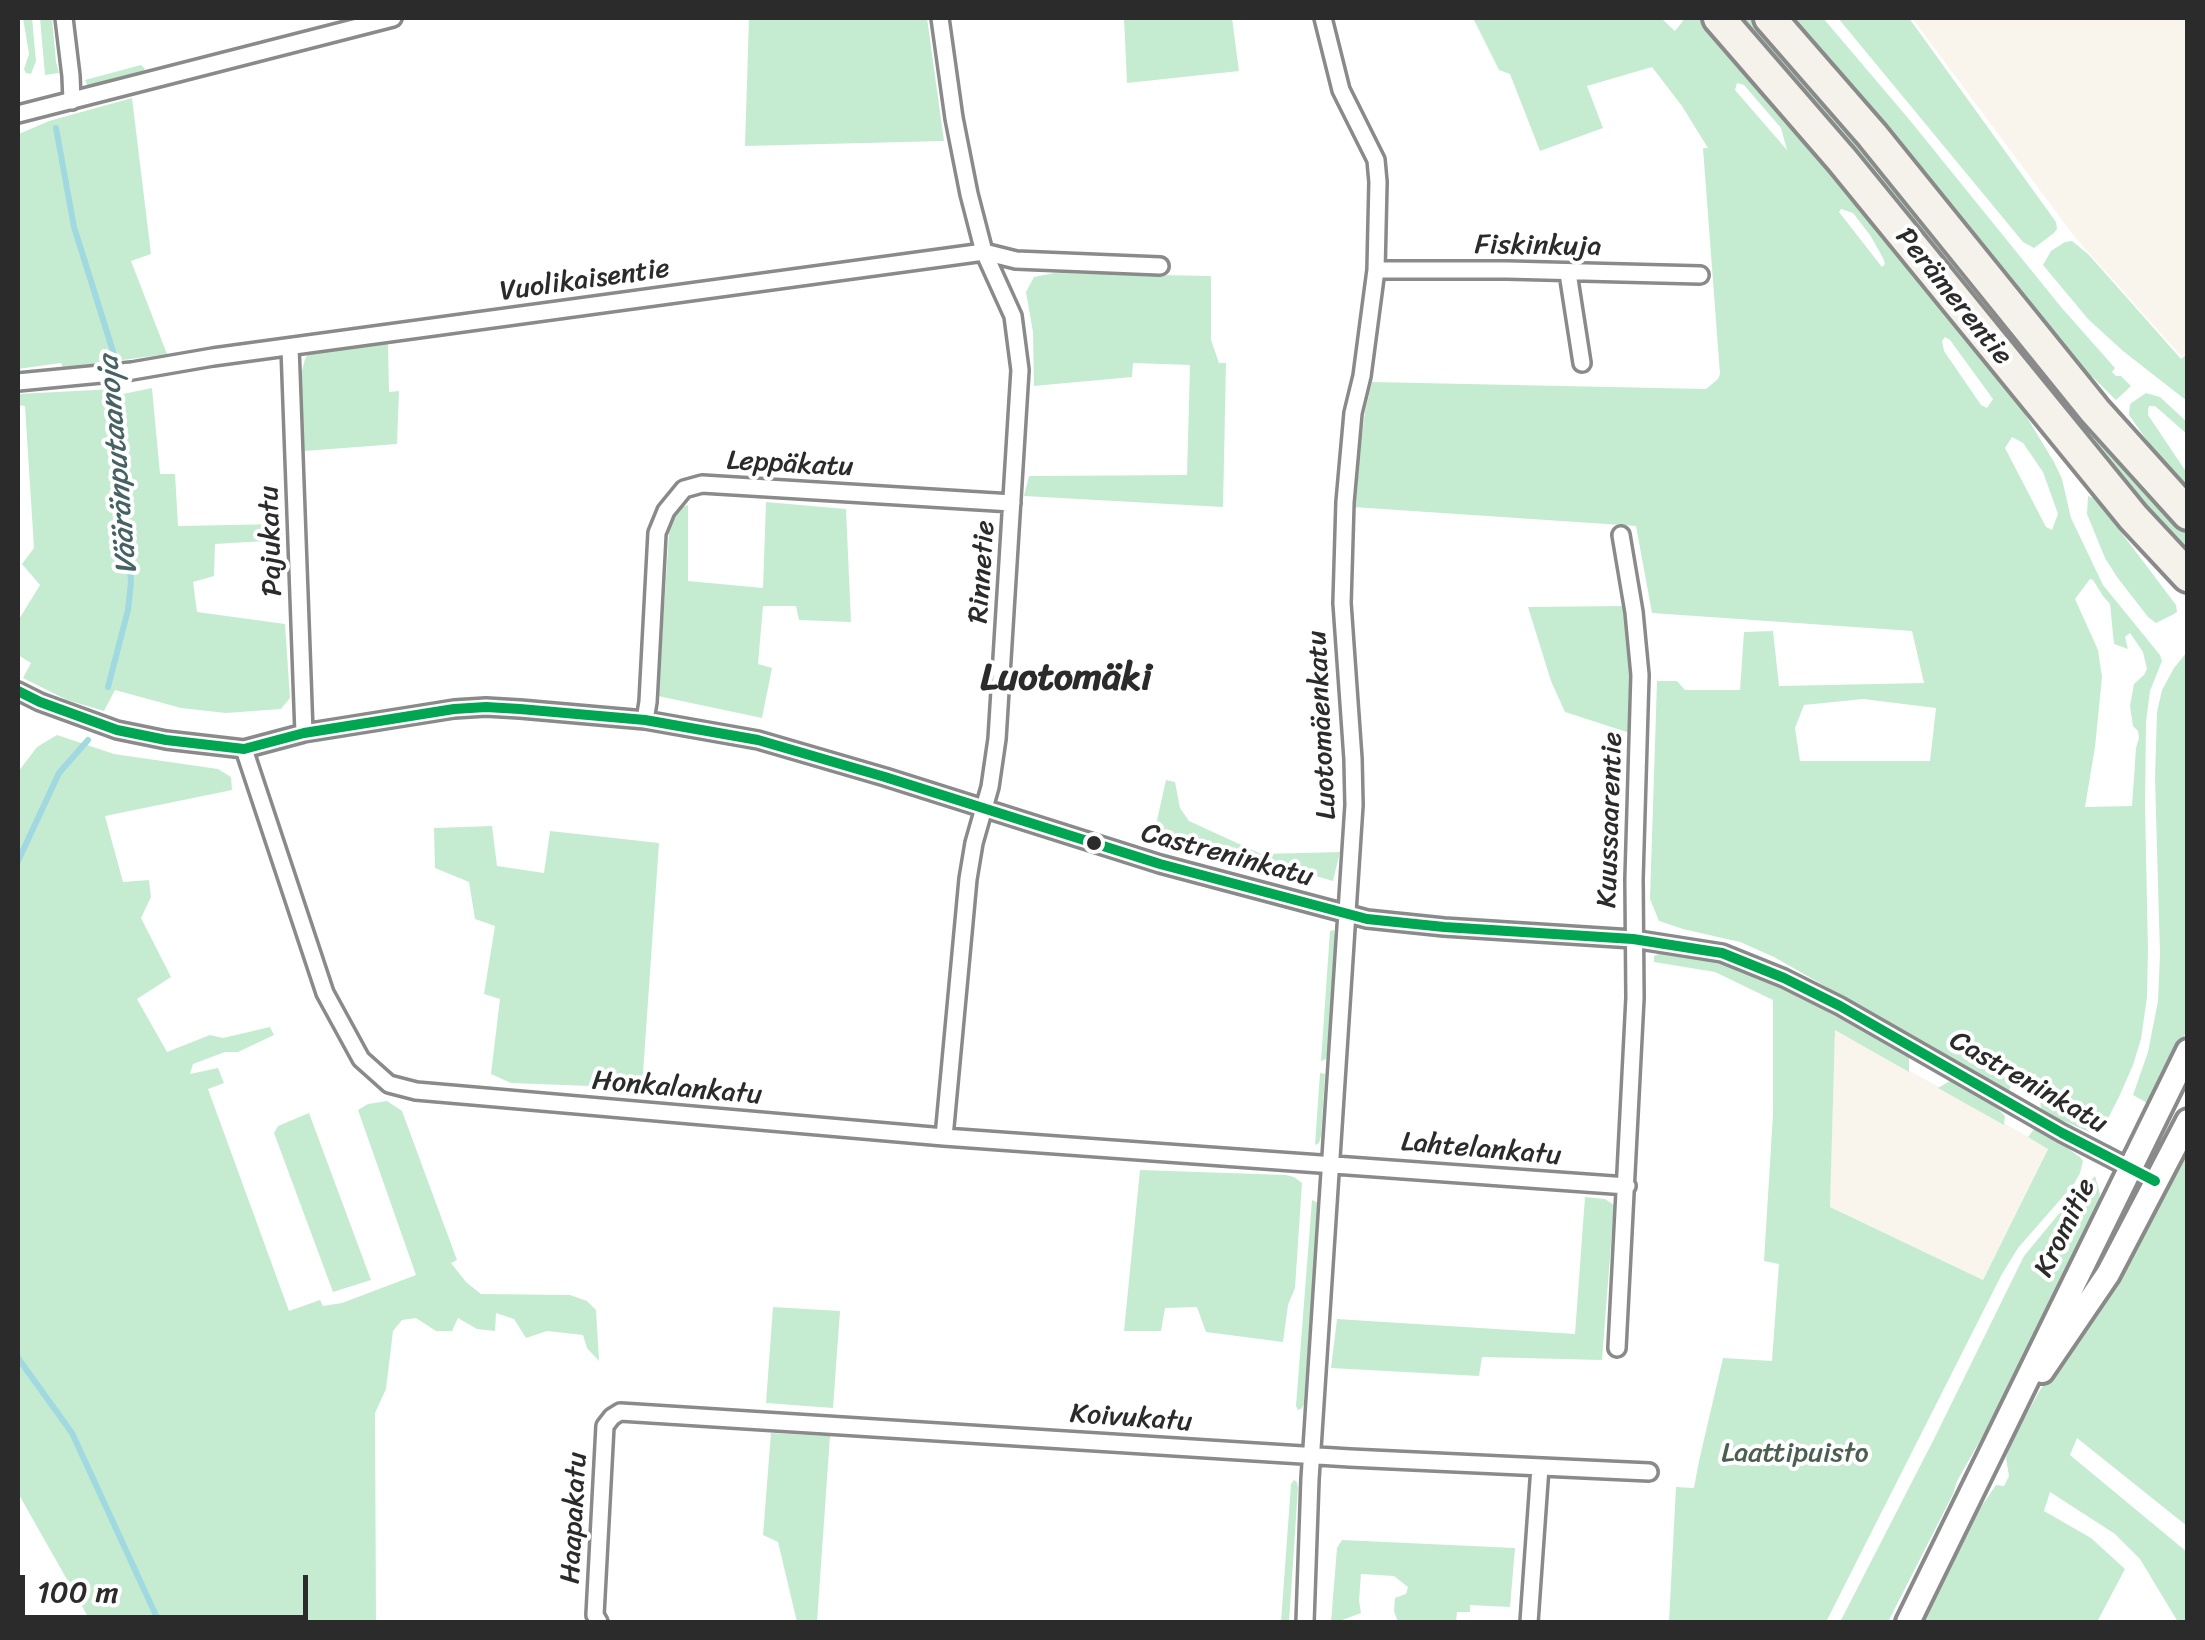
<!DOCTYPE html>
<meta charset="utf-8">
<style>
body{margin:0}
#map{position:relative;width:2205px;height:1640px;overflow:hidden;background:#fff;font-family:Sriracha,sans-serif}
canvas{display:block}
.frame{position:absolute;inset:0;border:20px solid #2b2b2b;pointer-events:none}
.scale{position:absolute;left:20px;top:1575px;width:288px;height:45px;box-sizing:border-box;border:5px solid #2b2b2b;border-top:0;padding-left:12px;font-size:30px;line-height:35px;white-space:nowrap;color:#2b2b2b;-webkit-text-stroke:8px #fff;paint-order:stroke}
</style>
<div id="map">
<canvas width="2205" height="1640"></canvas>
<div class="frame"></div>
<div class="scale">100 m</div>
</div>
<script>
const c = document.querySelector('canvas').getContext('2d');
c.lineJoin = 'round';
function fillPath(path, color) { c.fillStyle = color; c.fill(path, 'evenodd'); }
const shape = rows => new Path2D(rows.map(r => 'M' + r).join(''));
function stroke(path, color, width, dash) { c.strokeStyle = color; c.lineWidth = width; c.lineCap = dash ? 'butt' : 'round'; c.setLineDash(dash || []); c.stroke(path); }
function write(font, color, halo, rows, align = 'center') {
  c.font = font + ' Sriracha,sans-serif'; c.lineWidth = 8; c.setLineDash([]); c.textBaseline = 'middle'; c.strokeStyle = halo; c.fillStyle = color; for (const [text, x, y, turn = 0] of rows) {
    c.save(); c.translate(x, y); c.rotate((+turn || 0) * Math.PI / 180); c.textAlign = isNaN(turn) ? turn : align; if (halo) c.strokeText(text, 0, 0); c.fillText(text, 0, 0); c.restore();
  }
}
const built = shape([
 [1912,18,2187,18,2188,352,2182,357,2074,236],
 [1835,1029,2048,1148,1983,1280,1830,1207]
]);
const green = shape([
 [23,18,32,18,36,61,31,74,26,73,24,69,29,54],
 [40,18,52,18,56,62,59,73,45,75],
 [749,18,927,18,944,141,745,146],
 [1124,18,1232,18,1239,71,1127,83],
 [1473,18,1661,18,1675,31,1683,21,1680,18,1698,18,1832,170,1999,375,2014,396,2054,462,2062,479,2071,518,2103,585,2160,655,2162,661,2150,691,2146,722,2145,806,2148,950,2147,997,2141,1039,2133,1065,2119,1097,2099,1136,2056,1118,2041,1108,2036,1074,2014,1075,2009,1091,1774,957,1740,942,1683,929,1659,921,1650,899,1657,681,1677,681,1685,690,1740,690,1744,632,1773,631,1779,686,1924,683,1912,631,1652,613,1636,526,1353,507,1365,412,1372,382,1706,389,1718,379,1720,374,1703,148,1708,148,1682,106,1652,67,1587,86,1603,128,1540,151,1510,74,1499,70],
 [1737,83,1744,85,1781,128,1787,150,1735,90],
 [1841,209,1853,213,1870,235,1883,258,1885,264,1882,267,1839,212],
 [1945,337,1950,340,1993,399,1987,408,1981,405,1944,351,1942,341],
 [2012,437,2023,443,2043,472,2058,514,2052,530,2046,527,2005,448],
 [2090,579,2093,580,2103,596,2110,604,2114,644,2128,649,2125,637,2130,633,2143,652,2147,669,2144,675,2134,684,2130,706,2133,726,2138,731,2139,738,2136,748,2132,806,2085,807,2095,747,2102,677,2098,650,2075,599],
 [1863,699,1936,708,1930,761,1800,761,1795,728,1804,705],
 [1736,18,1754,18,1821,93,2107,445,2150,495,2187,532,2187,556,2137,502],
 [1793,18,1823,18,1908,118,2061,307,2115,368,2112,372,2116,376,2121,376,2131,386,2116,400,2071,356,1898,139],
 [1838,18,1909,18,2056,222,2057,229,2054,233,2034,248,2023,242],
 [141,65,145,69,143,71,88,87,85,80],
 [132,98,151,254,131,261,167,354,63,368,61,363,18,369,18,252,20,251,19,134,49,121],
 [2072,241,2089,255,2181,359,2187,354,2187,401,2123,351,2088,319,2043,265,2051,251,2065,242],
 [1054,273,1211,276,1211,340,1219,363,1226,363,1223,507,1024,496,1029,476,1187,475,1190,365,1133,363,1132,377,1034,386,1033,332,1026,292,1034,277],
 [388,342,389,392,399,391,397,444,304,451,301,375,305,359,310,351],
 [152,388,160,474,175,474,178,526,281,524,283,540,215,544,214,576,193,582,197,612,285,624,290,698,281,709,226,713,181,708,115,690,104,711,67,700,23,678,31,663,18,655,18,621,40,585,22,564,34,548,25,406,18,405,18,394,114,389,118,395],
 [2146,393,2160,397,2187,422,2187,434,2155,406,2149,406,2148,410,2148,415,2187,473,2187,493,2175,480,2129,415,2130,404],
 [2088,496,2096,499,2176,605,2177,612,2174,614,2156,623,2148,617,2117,577,2105,558,2087,514],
 [766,502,846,509,851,622,799,620,796,606,763,606,758,664,772,668,762,718,658,696,670,519,679,508,688,505,688,581,763,588],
 [1624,606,1632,672,1630,733,1565,712,1551,681,1528,607],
 [2187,652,2187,1030,2152,1102,2147,1103,2133,1095,2148,1052,2158,1001,2160,954,2155,778,2157,712,2162,690,2174,668],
 [57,735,114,754,218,769,231,777,232,790,105,816,123,882,149,880,151,897,141,918,171,977,137,999,167,1052,210,1035,223,1038,270,1027,274,1035,238,1052,225,1052,193,1064,190,1074,218,1068,224,1083,208,1089,289,1311,320,1300,323,1306,342,1303,416,1275,358,1110,368,1104,387,1101,402,1111,457,1260,451,1263,466,1282,481,1294,570,1295,587,1301,596,1310,599,1361,587,1348,583,1335,547,1331,526,1338,514,1319,496,1313,495,1331,477,1329,458,1318,452,1331,436,1331,416,1318,402,1320,393,1331,386,1389,375,1413,376,1622,91,1622,18,1493,18,772,37,747],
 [1166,780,1175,782,1180,808,1189,821,1261,854,1340,852,1333,881,1155,829],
 [492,826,497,866,544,873,550,831,659,843,642,1088,511,1083,491,1074,500,999,484,994,495,926,475,919,469,882,435,868,434,828],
 [1334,930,1336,943,1330,1043,1326,1059,1321,1061,1330,931],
 [1663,952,1722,963,1750,971,1781,985,1909,1058,1909,1072,1835,1030,1830,1207,1983,1280,2048,1149,2028,1137,2035,1128,2058,1141,2081,1158,2083,1161,2080,1173,2074,1184,2018,1248,2002,1274,1826,1622,1669,1622,1676,1487,1694,1488,1699,1461,1723,1358,1772,1361,1779,1264,1764,1261,1773,1114,1773,1000,1715,972,1654,962,1654,956],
 [1320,1073,1325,1074,1321,1136,1319,1143,1315,1145],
 [1950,1081,1997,1108,2005,1116,2004,1125,1938,1088],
 [309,1113,371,1280,333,1292,274,1133,278,1126],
 [2187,1147,2187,1526,2077,1438,2070,1455,2187,1552,2187,1622,2178,1622,2140,1559,2115,1534,2050,1492,2044,1511,2091,1538,2125,1569,2097,1622,1922,1622,1981,1507,1996,1485,2004,1486,2009,1476,2006,1458,2012,1440,2040,1390,2117,1281,2183,1150],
 [1140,1170,1286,1175,1294,1177,1302,1183,1295,1288,1288,1305,1283,1342,1206,1332,1197,1307,1165,1308,1161,1331,1124,1331],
 [2095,1176,2100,1194,2097,1209,2083,1240,2029,1345,2016,1378,1957,1481,1953,1494,1888,1622,1840,1622,1935,1437,2024,1256,2057,1216],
 [1585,1197,1605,1199,1614,1205,1602,1360,1482,1357,1479,1376,1331,1368,1337,1319,1575,1334],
 [1312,1200,1318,1203,1304,1404,1301,1409,1298,1410,1296,1406],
 [773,1307,840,1311,833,1408,766,1403],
 [771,1433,830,1436,817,1622,797,1622,778,1542,763,1535],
 [1294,1480,1297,1482,1298,1488,1289,1622,1281,1622,1291,1484],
 [1342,1540,1515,1548,1510,1607,1470,1605,1470,1612,1457,1612,1456,1622,1398,1622,1394,1611,1395,1598,1406,1594,1408,1587,1394,1576,1361,1574,1359,1601,1361,1613,1337,1622,1331,1622,1337,1548]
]);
const stream = shape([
 [56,128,74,227,116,361,131,582,128,610,108,687],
 [18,861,59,773,88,740],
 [18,1358,72,1433,159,1622]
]);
const street = shape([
 [64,18,71,76,72,101],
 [940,18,954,118,969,194,984,252,1013,316,1020,370,997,739,990,787,974,843,968,879,944,1137],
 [18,114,393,18],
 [1376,270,1507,270,1700,275],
 [1568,273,1582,363],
 [290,347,304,733],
 [18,382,132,371,213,357,984,252,1016,260,1160,266],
 [18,691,40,702,117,730,166,740,244,749,304,733,454,709,486,707,520,709,645,720,758,740,885,777,1160,864,1367,919,1444,927,1633,939,1722,953,1784,978,1840,1006,2062,1133,2155,1181],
 [645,720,648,702,657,533,666,511,684,489,702,484,1012,503],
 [244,749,325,993,361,1059,389,1084,416,1091,944,1137,1627,1186],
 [1617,1348,1635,998,1634,879,1640,675,1634,612,1621,535],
 [599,1622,595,1615,605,1426,612,1417,620,1412,1350,1458,1649,1472],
 [1305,1622,1310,1479,1354,805,1353,759,1342,603,1345,502,1353,413,1362,376,1376,270,1378,182,1376,160,1341,90,1323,18],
 [1529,1622,1540,1467]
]);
const secondary = shape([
 [2042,1371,2108,1274,2188,1121],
 [1908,1622,2188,1051]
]);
const highway = shape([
 [1719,18,1842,160,2133,517,2188,576],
 [1770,18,1872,135,2095,411,2188,514]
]);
const bus1 = shape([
 [18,691,40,702,117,730,166,740,244,749,304,733,454,709,486,707,520,709,645,720,758,740,885,777,1160,864,1367,919,1444,927,1633,939,1722,953,1784,978,1840,1006,2062,1133,2155,1181]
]);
const markers = [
 [1094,843,9,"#2b2b2b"]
];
const streetNames = [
 ["Fiskinkuja",1538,247,1],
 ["Vuolikaisentie",585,281,-8],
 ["Perämerentie",1953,297,51],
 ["Leppäkatu",790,465,3],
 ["Pajukatu",272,541,-92],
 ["Rinnetie",983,572,-86],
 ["Luotomäenkatu",1323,725,-93],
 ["Kuussaarentie",1611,820,-88],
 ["Castreninkatu",1227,856,15],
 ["Castreninkatu",2028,1083,30],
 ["Honkalankatu",677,1089,5],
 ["Lahtelankatu",1481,1150,5],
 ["Kromitie",2066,1228,-64],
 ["Koivukatu",1131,1419,4],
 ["Haapakatu",575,1518,-87]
];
const parkNames = [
 ["Laattipuisto",1795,1454]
];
const waterNames = [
 ["Vääränputaanoja",119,465,-95]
];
const districtNames = [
 ["Luotomäki",1066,679]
];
fillPath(built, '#f9f4ec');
fillPath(green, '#c5ecd1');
stroke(stream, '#a0d9e0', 6);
stroke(street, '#8a8a8a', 22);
stroke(secondary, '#8a8a8a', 30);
stroke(highway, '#8a8a8a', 38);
stroke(street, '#fff', 15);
stroke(secondary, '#fff', 22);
stroke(highway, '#f5f1eb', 30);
stroke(bus1, '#00a651', 10);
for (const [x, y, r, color] of markers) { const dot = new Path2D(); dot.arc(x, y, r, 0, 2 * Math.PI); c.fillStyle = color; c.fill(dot); stroke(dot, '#fff', 4); }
write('28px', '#2b2b2b', '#fff', streetNames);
write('28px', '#4b6051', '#fff', parkNames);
write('italic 30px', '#466265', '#fff', waterNames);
write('bold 38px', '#2b2b2b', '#fff', districtNames);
</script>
